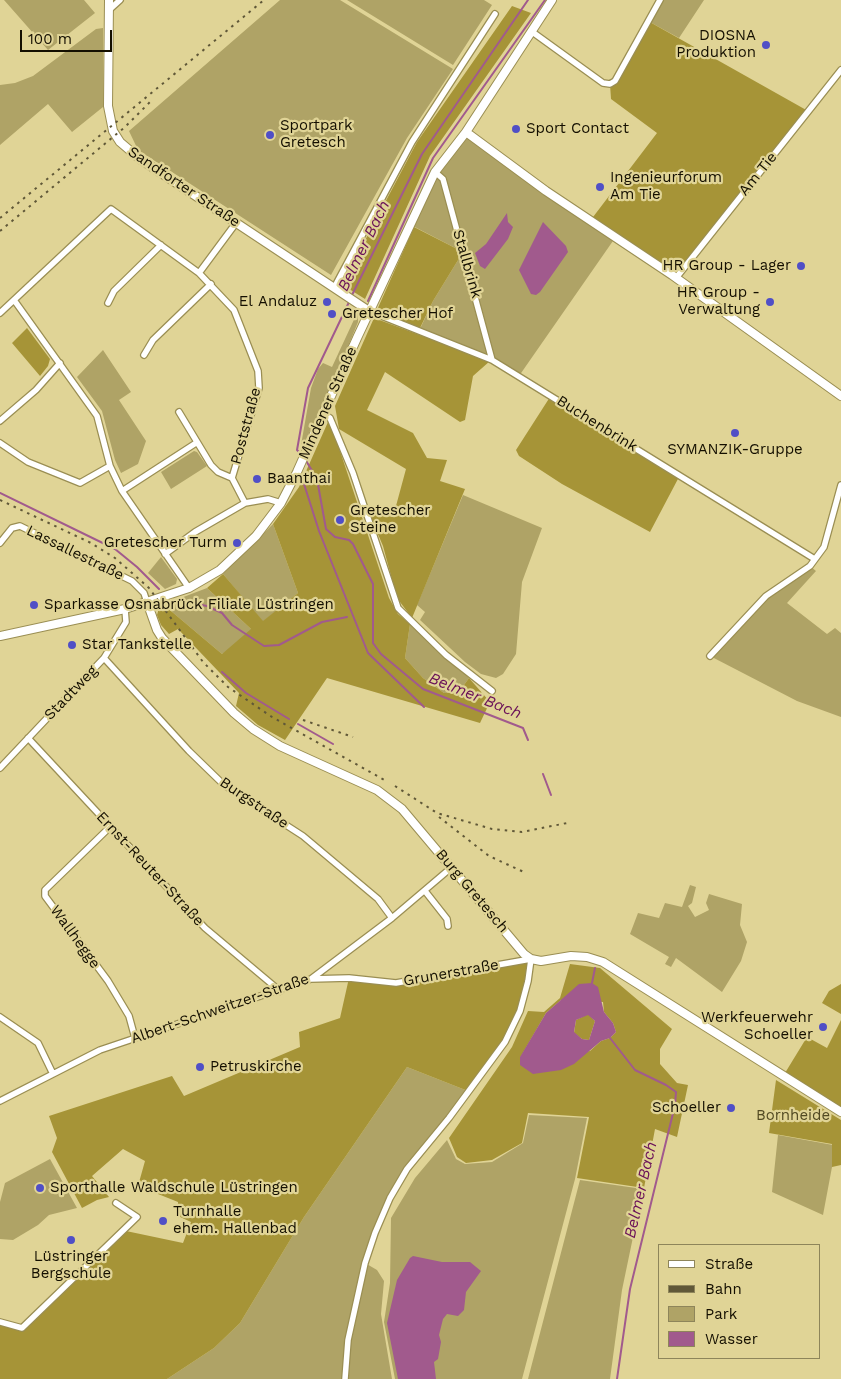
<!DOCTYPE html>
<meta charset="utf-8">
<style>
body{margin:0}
#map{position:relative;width:841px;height:1379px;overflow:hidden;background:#e0d496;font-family:"Work Sans",sans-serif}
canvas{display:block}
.legend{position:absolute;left:658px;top:1244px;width:162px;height:115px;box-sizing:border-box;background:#e0d496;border:1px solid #8e855a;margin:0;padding:6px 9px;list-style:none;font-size:15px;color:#140f00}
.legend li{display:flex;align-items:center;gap:10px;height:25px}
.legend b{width:25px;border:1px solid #8e855a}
.scale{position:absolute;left:20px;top:30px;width:92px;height:22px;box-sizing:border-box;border:2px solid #140f00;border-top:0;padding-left:6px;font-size:15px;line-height:18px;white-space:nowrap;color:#140f00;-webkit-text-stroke:4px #e0d496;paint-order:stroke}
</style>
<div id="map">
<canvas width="841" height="1379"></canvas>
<ul class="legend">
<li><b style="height:6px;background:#fff"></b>Straße</li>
<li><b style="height:6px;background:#605838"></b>Bahn</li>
<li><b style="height:14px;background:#afa366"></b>Park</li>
<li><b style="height:14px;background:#a15a8d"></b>Wasser</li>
</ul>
<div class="scale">100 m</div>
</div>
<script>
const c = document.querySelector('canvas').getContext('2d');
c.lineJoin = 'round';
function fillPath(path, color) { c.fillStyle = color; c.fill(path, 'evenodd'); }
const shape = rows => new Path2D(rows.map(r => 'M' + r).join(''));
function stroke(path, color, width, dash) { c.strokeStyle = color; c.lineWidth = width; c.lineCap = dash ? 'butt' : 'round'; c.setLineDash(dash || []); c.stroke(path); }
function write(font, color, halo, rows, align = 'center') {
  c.font = font + ' "Work Sans",sans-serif'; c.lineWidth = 4.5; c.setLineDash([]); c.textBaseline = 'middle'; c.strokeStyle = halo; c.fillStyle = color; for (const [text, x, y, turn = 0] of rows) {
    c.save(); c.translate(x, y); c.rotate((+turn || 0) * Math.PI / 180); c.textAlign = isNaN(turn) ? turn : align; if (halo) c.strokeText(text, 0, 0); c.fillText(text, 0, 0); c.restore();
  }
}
const green = shape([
 [4,0,84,0,95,13,48,50],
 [280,0,340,0,453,69,407,138,331,275,138,150,129,131],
 [347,0,484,0,492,5,453,65],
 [660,0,704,0,679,38,648,21],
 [103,28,103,107,72,132,48,104,0,145,0,85,15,83,33,76,96,29],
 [466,132,615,238,519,376,492,360,419,331,433,301,463,252,409,224,423,194],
 [358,311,358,322,340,366,302,448,301,445,311,388,318,369,323,363,332,367],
 [103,350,131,392,119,400,146,441,138,464,121,473,115,460,102,411,77,377],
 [194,451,197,452,207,466,171,489,161,472],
 [463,495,542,528,522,582,516,654,503,674,496,678,481,674,465,662,420,620,425,612,417,605],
 [273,524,298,593,263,622,223,574],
 [161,557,177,579,176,584,165,589,148,573],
 [810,566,816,571,787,603,827,634,835,628,841,633,841,717,797,701,710,656,766,596],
 [207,588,251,629,259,633,222,654,171,611,165,604],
 [410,624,469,678,459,692,444,693,423,678,405,658],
 [690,885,696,887,692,903,688,906,695,917,709,910,706,903,709,894,742,904,740,925,747,942,741,961,722,992,676,958,671,967,665,964,669,957,630,934,638,913,659,918,665,903,682,907],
 [407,1067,468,1091,433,1135,390,1198,365,1263,377,1270,384,1281,381,1314,392,1379,167,1379,214,1348,240,1323,304,1217],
 [529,1115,587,1118,575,1179,522,1379,395,1379,384,1322,390,1283,391,1218,415,1178,447,1140,456,1159,465,1164,492,1162,523,1143],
 [778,1135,833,1145,832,1167,823,1215,772,1192],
 [50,1159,77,1208,49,1215,38,1225,13,1240,0,1239,0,1202,5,1183],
 [580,1180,643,1189,622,1290,610,1379,528,1379]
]);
const forest = shape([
 [512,6,531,13,430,156,365,299,346,287,344,280,417,142],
 [648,21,808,111,676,278,590,221,657,133,611,99,610,84,615,80],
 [414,227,463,252,433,301,420,328,377,310],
 [374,318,490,361,473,376,465,420,460,422,385,372,367,410,413,433,427,458,447,460,440,481,465,489,412,618,397,598,383,546,369,513,393,517,406,469,339,429,335,406],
 [27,328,50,359,48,366,40,376,12,343],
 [550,397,679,477,650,532,562,484,519,456,516,450],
 [328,422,331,424,389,598,398,614,410,624,405,658,423,678,444,693,459,692,469,678,490,702,480,723,327,678,285,740,258,725,236,706,239,693,178,629,169,634,161,625,157,615,159,608,165,604,171,611,222,654,251,629,207,588,223,574,263,621,298,593,273,524,299,487],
 [531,959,528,981,505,1042,468,1091,407,1067,304,1217,240,1323,214,1348,167,1379,0,1379,0,1324,24,1331,126,1231,183,1243,191,1222,178,1216,178,1202,138,1186,145,1161,123,1149,92,1176,109,1197,97,1200,82,1208,52,1152,57,1138,49,1116,172,1076,184,1096,300,1047,299,1032,340,1018,349,978,396,983],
 [570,964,600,968,672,1029,660,1049,660,1064,677,1083,688,1085,677,1137,655,1129,644,1188,577,1178,589,1117,528,1113,522,1143,492,1160,466,1163,457,1157,449,1138,512,1047,528,1011,544,1012,560,998],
 [561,1000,603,1002,604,1012,613,1023,616,1032,610,1038,601,1041,590,1051,520,1058,546,1013],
 [841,984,841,1014,822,1003,829,991],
 [588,1014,595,1021,589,1040,582,1039,574,1033,576,1020],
 [841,1020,841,1108,785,1073,807,1037,827,1048],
 [776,1080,841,1120,841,1165,832,1167,832,1144,769,1133]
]);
const water = shape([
 [507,213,508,222,513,227,508,239,485,269,480,266,475,253,486,244],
 [543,222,566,246,568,252,540,292,536,295,531,294,519,270],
 [592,983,598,987,604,1012,613,1023,616,1032,610,1038,601,1041,574,1064,561,1070,533,1074,520,1065,520,1057,546,1013,579,984],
 [588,1015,595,1021,589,1040,582,1039,574,1032,576,1020],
 [413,1256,442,1262,470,1262,481,1271,466,1292,464,1310,458,1316,447,1314,443,1319,439,1335,441,1342,438,1359,434,1362,436,1379,398,1379,387,1323,397,1280,410,1258]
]);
const stream = shape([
 [352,295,422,154,528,0],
 [368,301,433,158,545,0],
 [302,455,297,450,308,388,350,300],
 [305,459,317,479,326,529,335,537,349,540,353,544,373,584,373,643,381,654,423,689,523,728,528,740],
 [304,484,319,531,368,653,424,707],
 [0,493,115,549,137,567,159,589],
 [180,601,207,606,222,613,232,625,264,646,279,645,322,622,347,617],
 [222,672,246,693,289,719],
 [298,724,333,744],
 [543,774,551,795],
 [592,983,595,968],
 [610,1038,635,1070,666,1085,676,1092,675,1105,630,1289,617,1379]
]);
const street = shape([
 [109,10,120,0],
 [531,31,603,83,610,84,615,81,660,0],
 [435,172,443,179,492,360],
 [199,273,236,223],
 [676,278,841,70],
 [334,288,412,142,495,14],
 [14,300,97,416,110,466,122,491,189,588],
 [108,303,114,291,161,245],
 [369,311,492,360,813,558],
 [0,313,111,209,199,273,234,310,258,371,259,388,232,478],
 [144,355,153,340,211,284],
 [179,412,211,465,218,472,232,478,245,503],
 [324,414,330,418,353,473,398,608,446,655,492,691],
 [0,421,36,390,60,363],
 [0,443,28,462,80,483,110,466],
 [122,491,196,443],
 [0,543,12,528,20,526,132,581,144,593,147,602],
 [165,554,195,532,245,503,268,499,281,503],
 [710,656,766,596,810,566,824,547,841,485],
 [104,658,189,751,224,785,303,836,378,899,392,918],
 [28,738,205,928,280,991],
 [0,768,104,658,126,622,125,609],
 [111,826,45,890,45,896,108,981,129,1016,135,1038],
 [425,891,447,919,448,926],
 [311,979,349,978,396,983,531,959,528,981,520,1011,505,1042,449,1118,407,1169,390,1198,375,1233,365,1263,348,1340,345,1379],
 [0,1017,38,1043,53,1074],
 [0,1101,100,1050,311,979,392,918,452,867],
 [0,1322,22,1328,137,1217,116,1203]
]);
const secondary = shape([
 [109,0,108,106,113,131,120,142,140,159,369,311],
 [466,132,546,191,672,275,841,396],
 [147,602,157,630,162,638,234,713,253,729,280,746,377,790,402,809,524,954,531,959,541,961,571,956,587,957,603,962,841,1112],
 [0,636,125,609,189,588,220,570,256,536,281,503,297,472,357,338,435,172,466,132,552,0]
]);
const rail = shape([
 [0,218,264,0],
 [0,231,125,127,153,99],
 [0,500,91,543,115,558,149,588,203,662,228,687,272,717,388,782],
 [303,720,353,737],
 [395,786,437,813,492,829,522,832,567,823],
 [439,817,489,856,526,873]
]);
const markers = [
 [766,45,5,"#504fc6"],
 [516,129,5,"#504fc6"],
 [270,135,5,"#504fc6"],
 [600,187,5,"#504fc6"],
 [801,266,5,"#504fc6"],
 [327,302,5,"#504fc6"],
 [770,302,5,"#504fc6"],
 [332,314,5,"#504fc6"],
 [735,433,5,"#504fc6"],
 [257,479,5,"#504fc6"],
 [340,520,5,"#504fc6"],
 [237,543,5,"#504fc6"],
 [34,605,5,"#504fc6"],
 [72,645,5,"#504fc6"],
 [823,1027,5,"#504fc6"],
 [200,1067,5,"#504fc6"],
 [731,1108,5,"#504fc6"],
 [40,1188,5,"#504fc6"],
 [163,1221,5,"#504fc6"],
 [71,1240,5,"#504fc6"]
];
const poiNames = [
 ["DIOSNA",756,36,"right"],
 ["Produktion",756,53,"right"],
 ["Sportpark",280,126],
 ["Gretesch",280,143],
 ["Sport Contact",526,129],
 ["Ingenieurforum",610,178],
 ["Am Tie",610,195],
 ["HR Group - Lager",791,266,"right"],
 ["HR Group -",760,293,"right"],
 ["Verwaltung",760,310,"right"],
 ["El Andaluz",317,302,"right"],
 ["Gretescher Hof",342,314],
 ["SYMANZIK-Gruppe",735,450,"center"],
 ["Baanthai",267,479],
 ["Gretescher",350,511],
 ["Steine",350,528],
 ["Gretescher Turm",227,543,"right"],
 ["Sparkasse Osnabrück Filiale Lüstringen",44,605],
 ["Star Tankstelle",82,645],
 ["Werkfeuerwehr",813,1018,"right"],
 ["Schoeller",813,1035,"right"],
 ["Petruskirche",210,1067],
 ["Schoeller",721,1108,"right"],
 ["Sporthalle Waldschule Lüstringen",50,1188],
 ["Turnhalle",173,1212],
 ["ehem. Hallenbad",173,1229],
 ["Lüstringer",71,1257,"center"],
 ["Bergschule",71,1274,"center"]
];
const streetNames = [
 ["Am Tie",758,174,-51],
 ["Sandforter Straße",184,187,34],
 ["Stallbrink",467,264,74],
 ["Mindener Straße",328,403,-66],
 ["Buchenbrink",597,424,32],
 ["Poststraße",246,426,-75],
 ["Lassallestraße",75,553,26],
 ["Stadtweg",71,693,-46],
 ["Burgstraße",254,803,34],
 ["Ernst-Reuter-Straße",150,869,47],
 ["Burg Gretesch",472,891,50],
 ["Wallhegge",75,937,54],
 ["Grunerstraße",451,973,-10],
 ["Albert-Schweitzer-Straße",220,1009,-19]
];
const parkNames = [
 ["Bornheide",793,1116]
];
const waterNames = [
 ["Belmer Bach",364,246,-64],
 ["Belmer Bach",475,696,22],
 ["Belmer Bach",641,1190,-77]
];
fillPath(green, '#afa366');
fillPath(forest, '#a69437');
fillPath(water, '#a15a8d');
stroke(stream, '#a15a8d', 2);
stroke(street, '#9a8e53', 8);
stroke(secondary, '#9a8e53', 10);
stroke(street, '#fff', 5.5);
stroke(secondary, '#fff', 8);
stroke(rail, '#605838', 2, [2.5, 5]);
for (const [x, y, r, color] of markers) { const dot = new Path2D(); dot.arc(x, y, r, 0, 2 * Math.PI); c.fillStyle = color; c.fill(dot); stroke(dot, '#e0d496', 2); }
write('15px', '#140f00', '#e0d496', poiNames, 'left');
write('15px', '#140f00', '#e0d496', streetNames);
write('15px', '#524a23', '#e0d496', parkNames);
write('italic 16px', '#6a1158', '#e0d496', waterNames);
</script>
